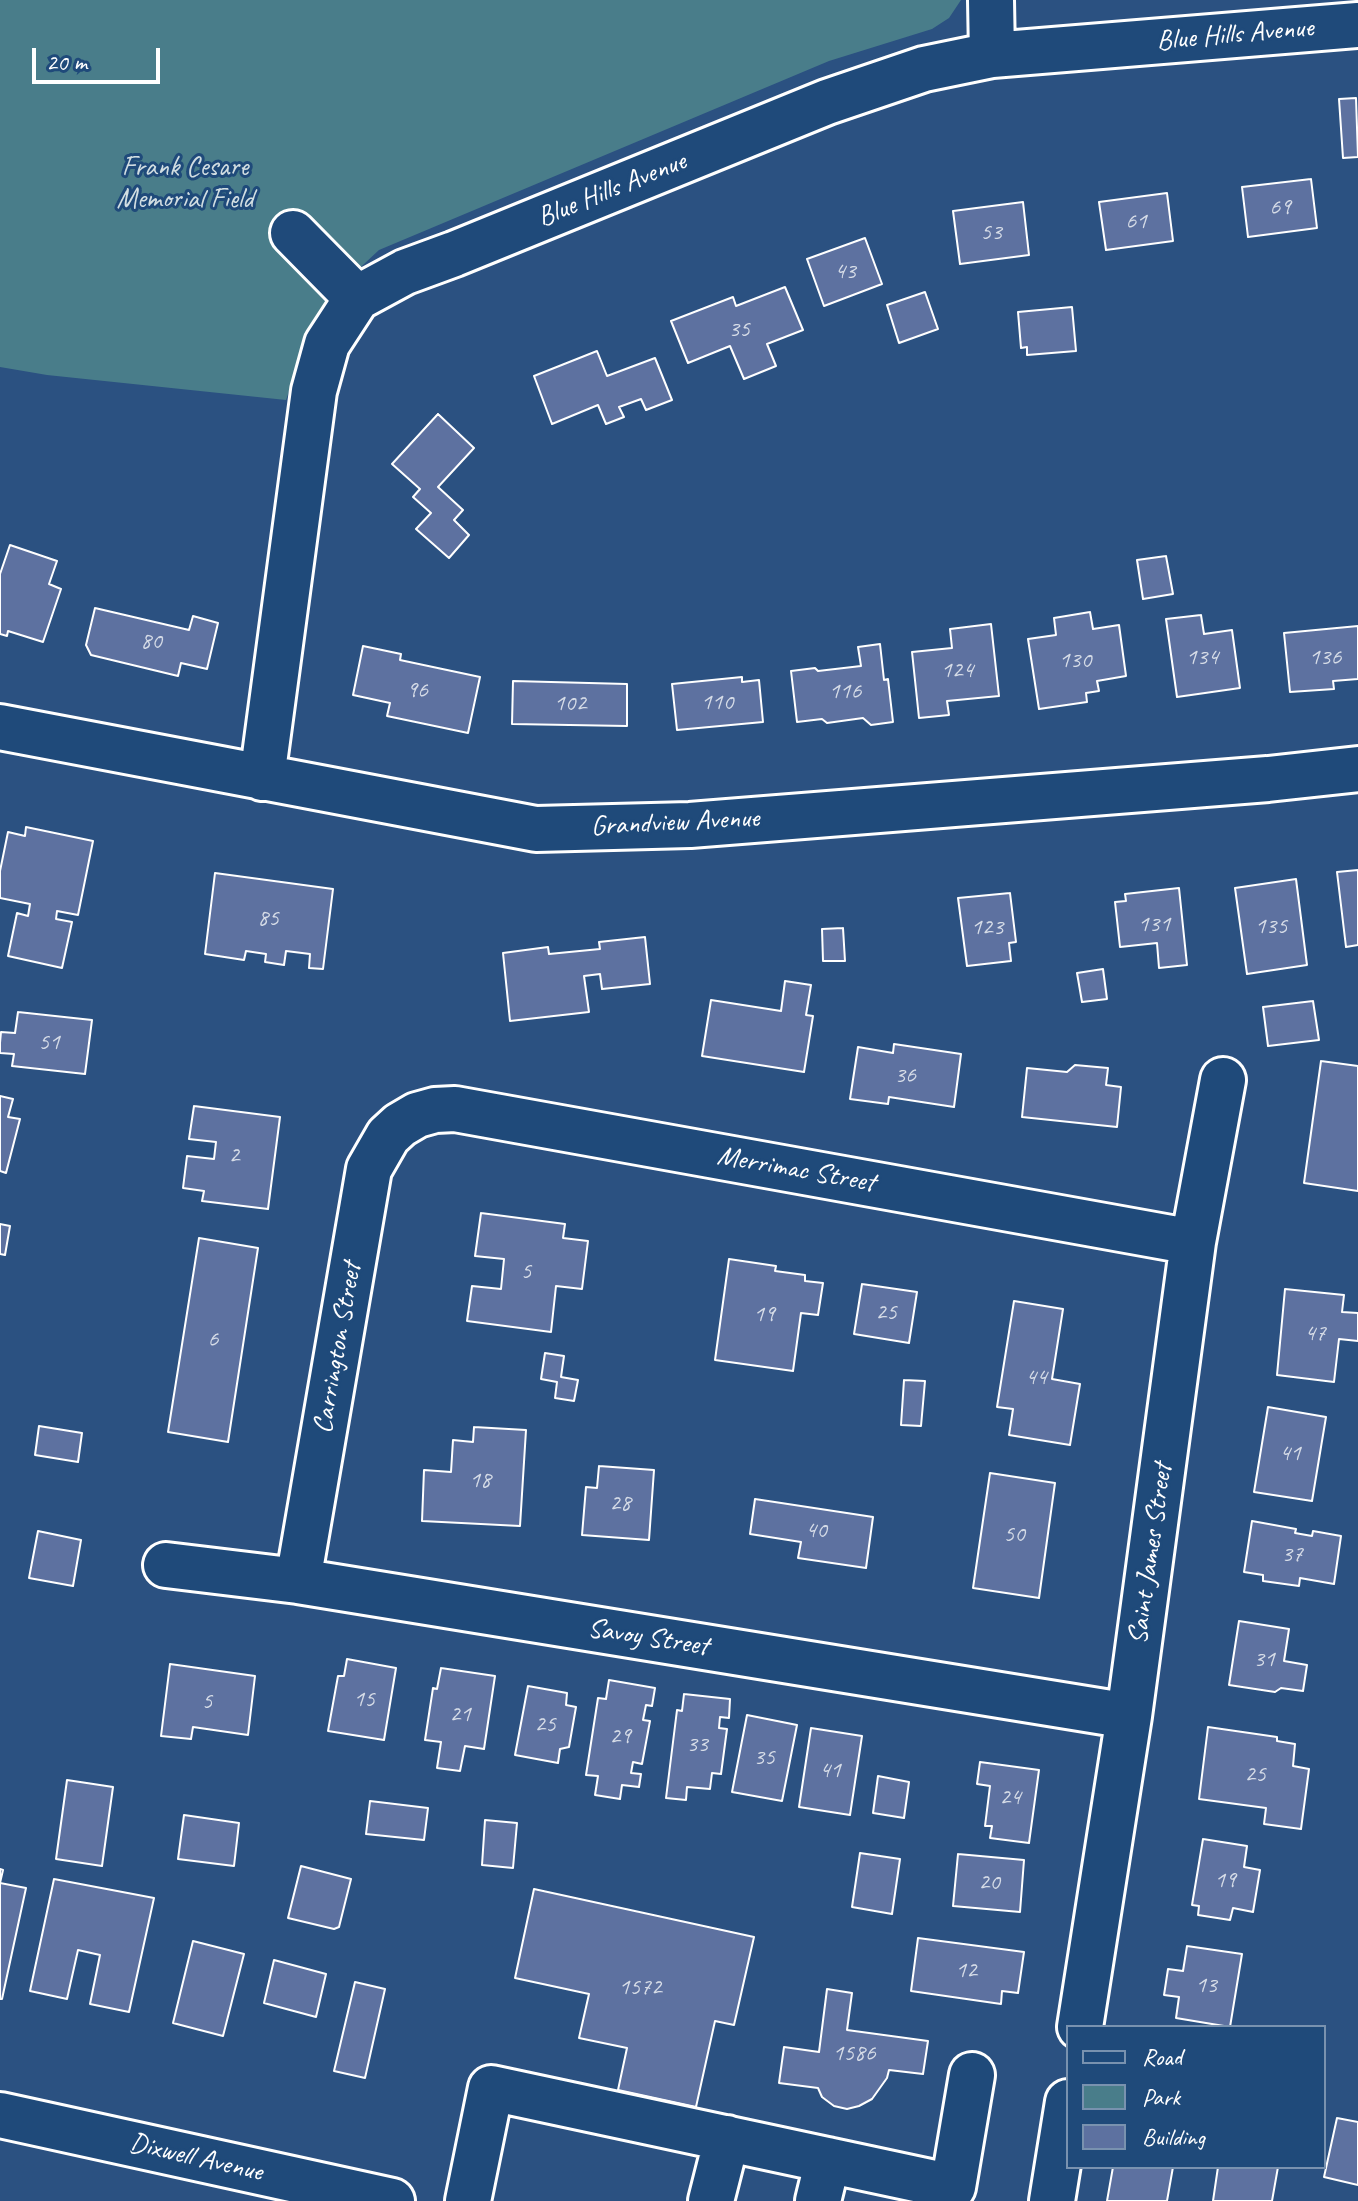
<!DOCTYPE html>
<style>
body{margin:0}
#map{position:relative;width:1358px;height:2201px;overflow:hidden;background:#2b5181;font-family:Caveat,sans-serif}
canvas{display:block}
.legend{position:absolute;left:1066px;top:2025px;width:260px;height:144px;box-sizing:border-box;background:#1f4a7a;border:2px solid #7992af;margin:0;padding:10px 14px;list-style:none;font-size:24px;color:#fff}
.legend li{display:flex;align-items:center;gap:16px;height:40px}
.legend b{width:40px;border:2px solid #7992af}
.scale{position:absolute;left:32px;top:48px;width:128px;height:36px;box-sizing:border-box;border:4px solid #fff;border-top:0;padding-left:10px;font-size:24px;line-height:28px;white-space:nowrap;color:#fff;-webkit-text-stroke:6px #1f4a7a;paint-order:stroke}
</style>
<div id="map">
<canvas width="1358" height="2201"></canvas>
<ul class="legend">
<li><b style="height:10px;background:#1f4a7a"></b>Road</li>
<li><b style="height:22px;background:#497d8a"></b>Park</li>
<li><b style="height:22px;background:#5d71a0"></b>Building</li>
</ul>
<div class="scale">20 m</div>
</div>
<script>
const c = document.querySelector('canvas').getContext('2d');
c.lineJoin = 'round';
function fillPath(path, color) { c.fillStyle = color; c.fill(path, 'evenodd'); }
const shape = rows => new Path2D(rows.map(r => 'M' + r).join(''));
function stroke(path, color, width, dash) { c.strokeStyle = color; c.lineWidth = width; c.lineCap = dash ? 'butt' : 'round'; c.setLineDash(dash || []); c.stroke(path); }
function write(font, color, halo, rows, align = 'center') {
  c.font = font + ' Caveat,sans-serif'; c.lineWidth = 6; c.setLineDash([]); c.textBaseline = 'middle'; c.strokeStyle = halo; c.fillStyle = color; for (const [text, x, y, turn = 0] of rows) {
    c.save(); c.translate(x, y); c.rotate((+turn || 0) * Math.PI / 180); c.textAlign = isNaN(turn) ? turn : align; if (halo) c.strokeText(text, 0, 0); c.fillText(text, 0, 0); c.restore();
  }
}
const green = shape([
 [0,0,961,0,949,18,932,29,829,61,379,250,349,278,326,304,313,322,286,400,47,375,0,367]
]);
const building = shape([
 [1356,98,1358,157,1343,158,1339,99,1356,98],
 [1311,179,1317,228,1248,237,1242,187,1311,179],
 [1167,193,1173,241,1106,250,1099,202,1167,193],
 [1023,202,1029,255,960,264,953,211,1023,202],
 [865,238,882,284,824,306,807,259,865,238],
 [785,287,803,330,767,344,776,366,744,379,730,346,688,363,671,321,733,297,736,306,785,287],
 [925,292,938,329,899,343,887,305,925,292],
 [1072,307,1076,351,1027,355,1027,347,1021,348,1018,312,1072,307],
 [597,351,607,376,655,358,672,400,646,410,641,399,619,407,624,417,606,424,598,405,552,424,534,376,597,351],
 [438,414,474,448,438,487,463,510,454,520,469,535,449,558,416,529,431,513,413,497,420,489,392,464,438,414],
 [10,545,57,561,49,584,61,589,43,642,8,631,7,636,0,634,0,574,10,545],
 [1166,556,1173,594,1143,599,1137,560,1166,556],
 [95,608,189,630,193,616,218,623,207,669,181,663,178,676,91,655,86,645,95,608],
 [1090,612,1093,629,1119,625,1126,676,1097,681,1099,691,1086,693,1087,702,1039,709,1028,639,1056,635,1054,618,1090,612],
 [1201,615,1204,634,1232,630,1240,688,1177,697,1166,619,1201,615],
 [991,624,999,696,947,701,949,715,919,718,912,652,952,648,950,629,991,624],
 [1358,626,1358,679,1333,681,1334,689,1290,692,1284,633,1358,626],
 [880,644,884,680,888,679,893,722,871,725,863,718,827,723,822,719,797,722,791,671,815,668,818,671,861,666,858,647,880,644],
 [363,646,401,654,400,660,480,677,468,733,387,716,390,703,353,695,363,646],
 [742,677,742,682,759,680,763,722,677,730,672,684,742,677],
 [513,681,627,684,627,726,512,724,513,681],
 [26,827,93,841,78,915,57,911,56,919,72,922,62,968,8,956,17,913,28,916,30,904,0,898,0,871,8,832,25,836,26,827],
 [1358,870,1358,945,1346,947,1337,872,1358,870],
 [215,873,333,889,323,969,309,968,310,954,286,951,284,965,265,962,266,954,246,951,244,960,205,954,215,873],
 [1296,879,1307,965,1247,974,1235,888,1296,879],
 [1179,888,1187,965,1159,968,1157,943,1120,947,1115,902,1126,901,1125,894,1179,888],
 [1010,893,1016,942,1009,943,1011,961,967,966,958,898,1010,893],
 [843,928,845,961,823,961,822,929,843,928],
 [645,937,650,984,602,989,600,974,584,976,589,1012,510,1021,503,953,548,947,549,954,600,949,599,942,645,937],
 [1103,969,1107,999,1082,1002,1077,973,1103,969],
 [785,981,811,985,806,1015,813,1016,804,1072,702,1056,711,1000,781,1011,785,981],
 [1313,1001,1319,1040,1268,1046,1263,1007,1313,1001],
 [18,1012,92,1020,85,1074,12,1066,14,1054,0,1053,0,1043,1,1032,15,1033,18,1012],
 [894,1044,961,1054,954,1107,889,1097,888,1104,850,1099,858,1047,893,1053,894,1044],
 [1321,1061,1358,1066,1358,1191,1304,1183,1321,1061],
 [1075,1065,1108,1068,1106,1085,1121,1087,1117,1127,1022,1117,1027,1068,1067,1072,1075,1065],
 [0,1096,13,1099,8,1117,20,1119,6,1173,0,1171,0,1096],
 [194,1106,280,1117,268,1209,202,1201,204,1191,183,1188,187,1156,214,1159,216,1142,189,1139,194,1106],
 [481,1213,565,1224,563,1238,588,1241,582,1289,556,1286,551,1332,467,1321,472,1286,501,1289,504,1259,475,1256,481,1213],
 [0,1224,10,1226,5,1255,0,1254,0,1224],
 [199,1238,258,1248,228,1442,168,1432,199,1238],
 [729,1259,776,1266,775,1271,805,1275,805,1281,823,1283,818,1315,801,1313,793,1371,715,1360,729,1259],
 [862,1284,917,1292,909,1343,854,1334,862,1284],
 [1285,1289,1344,1295,1342,1312,1358,1313,1358,1341,1339,1339,1334,1382,1277,1375,1285,1289],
 [1014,1301,1063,1309,1052,1379,1080,1384,1070,1445,1009,1435,1013,1409,997,1407,1014,1301],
 [545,1353,564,1356,561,1377,578,1380,574,1401,555,1398,557,1382,541,1379,545,1353],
 [904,1380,925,1381,921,1426,901,1425,904,1380],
 [1268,1407,1326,1417,1312,1501,1254,1492,1268,1407],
 [39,1426,82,1433,78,1462,35,1455,39,1426],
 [474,1427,526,1430,520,1526,422,1521,424,1470,451,1472,453,1440,473,1442,474,1427],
 [599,1466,654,1470,649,1540,582,1535,586,1487,597,1488,599,1466],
 [990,1473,1055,1483,1039,1598,973,1588,990,1473],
 [755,1499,873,1517,866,1568,798,1558,801,1542,750,1534,755,1499],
 [1252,1521,1296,1529,1295,1533,1312,1536,1313,1531,1341,1536,1334,1584,1300,1578,1299,1586,1263,1581,1263,1575,1244,1572,1252,1521],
 [38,1531,81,1540,73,1586,29,1578,38,1531],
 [1239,1621,1289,1629,1284,1661,1307,1665,1303,1691,1281,1688,1275,1692,1229,1685,1239,1621],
 [347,1659,396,1668,384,1740,328,1731,338,1676,344,1676,347,1659],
 [170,1664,255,1676,248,1735,193,1727,191,1739,161,1736,170,1664],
 [441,1668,495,1676,484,1749,465,1746,460,1771,437,1768,441,1742,425,1740,433,1688,437,1689,441,1668],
 [609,1680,655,1688,652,1706,646,1705,643,1720,650,1721,642,1764,633,1762,631,1773,641,1774,639,1787,622,1785,620,1799,595,1795,598,1776,586,1775,598,1698,606,1699,609,1680],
 [528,1686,567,1693,566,1705,576,1707,569,1747,560,1749,558,1763,515,1755,528,1686],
 [684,1694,730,1699,729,1718,720,1717,719,1728,727,1729,721,1774,712,1773,710,1789,687,1787,686,1800,666,1798,677,1710,682,1711,684,1694],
 [747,1715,797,1725,782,1801,732,1792,747,1715],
 [1208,1727,1277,1737,1277,1741,1295,1744,1293,1766,1309,1769,1301,1829,1264,1824,1266,1808,1199,1799,1208,1727],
 [811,1728,862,1736,850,1815,799,1807,811,1728],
 [980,1762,1039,1770,1029,1843,990,1838,992,1826,985,1826,990,1786,977,1784,980,1762],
 [878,1776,909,1782,904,1818,873,1813,878,1776],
 [67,1780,113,1787,102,1866,56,1859,67,1780],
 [370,1801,428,1808,424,1840,366,1834,370,1801],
 [184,1815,239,1823,234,1866,178,1859,184,1815],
 [485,1820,517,1823,513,1868,482,1865,485,1820],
 [1203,1839,1247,1846,1244,1867,1260,1870,1253,1912,1233,1908,1230,1920,1198,1915,1199,1906,1192,1905,1203,1839],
 [860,1853,900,1859,892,1914,852,1907,860,1853],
 [958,1854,1024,1860,1020,1912,953,1906,958,1854],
 [301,1866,351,1879,339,1927,334,1929,288,1918,301,1866],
 [0,1869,3,1870,0,1883,26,1888,2,1999,0,1999,0,1869],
 [54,1879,154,1898,129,2012,90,2004,100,1955,78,1950,67,1999,30,1991,54,1879],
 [534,1889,754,1937,734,2025,715,2021,696,2107,618,2090,627,2048,579,2038,589,1994,515,1978,534,1889],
 [918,1938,1024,1952,1018,1993,1002,1991,1001,2004,911,1991,918,1938],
 [193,1941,244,1954,223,2036,173,2023,193,1941],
 [1187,1946,1242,1954,1230,2027,1176,2018,1179,1997,1164,1995,1168,1969,1183,1971,1187,1946],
 [274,1960,326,1974,316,2017,264,2003,274,1960],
 [355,1982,385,1989,365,2078,334,2071,355,1982],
 [827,1989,852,1993,847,2030,928,2041,923,2074,889,2070,887,2078,872,2099,859,2106,847,2109,834,2106,822,2097,818,2088,779,2083,784,2047,819,2052,827,1989],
 [1337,2118,1358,2122,1358,2185,1324,2177,1337,2118],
 [1113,2167,1173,2167,1167,2201,1107,2201,1113,2167],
 [1218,2167,1278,2167,1272,2201,1213,2201,1218,2167]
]);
const minor = shape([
 [991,0,992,55],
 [293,233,357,298],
 [0,727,536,829,690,825,1268,779,1358,769],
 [262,778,314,391,327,344,357,298,405,272,454,254,827,102,924,69,992,55,1358,25],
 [166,1565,298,1581,1129,1716],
 [298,1581,369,1169,388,1136,400,1125,417,1115,435,1110,455,1109,1193,1242],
 [1080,2027,1129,1716,1193,1242,1223,1080],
 [468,2201,491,2088,953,2187,972,2075],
 [711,2201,727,2138],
 [818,2201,828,2160],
 [1052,2201,1068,2102]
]);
const major = shape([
 [0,2115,392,2201]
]);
const numberNames = [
 ["69",1280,208],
 ["61",1136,222],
 ["53",991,233],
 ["43",845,272],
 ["35",739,330],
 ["80",151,642],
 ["134",1202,658],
 ["136",1325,658],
 ["130",1075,661],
 ["124",957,671],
 ["96",417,691],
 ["116",845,692],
 ["110",717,703],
 ["102",570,704],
 ["85",268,919],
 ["131",1154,925],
 ["135",1271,927],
 ["123",987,928],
 ["51",49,1043],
 ["36",905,1076],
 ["2",234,1156],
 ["5",526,1272],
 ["25",886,1313],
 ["19",764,1315],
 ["47",1315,1334],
 ["6",213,1340],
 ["44",1036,1378],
 ["41",1290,1454],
 ["18",480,1481],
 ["28",620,1504],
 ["40",816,1531],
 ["50",1014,1535],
 ["37",1292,1555],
 ["31",1264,1660],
 ["15",364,1700],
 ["5",207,1702],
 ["21",460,1715],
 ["25",545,1725],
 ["29",620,1737],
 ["33",697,1745],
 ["35",764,1758],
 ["41",830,1771],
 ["25",1255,1775],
 ["24",1010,1798],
 ["19",1225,1881],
 ["20",989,1883],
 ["12",966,1971],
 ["13",1206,1986],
 ["1572",640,1988],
 ["1586",854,2054]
];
const streetNames = [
 ["Blue Hills Avenue",1235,35,-5],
 ["Blue Hills Avenue",612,190,-22],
 ["Grandview Avenue",675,823,-3],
 ["Merrimac Street",796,1170,10],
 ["Carrington Street",338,1348,-80],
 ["Saint James Street",1151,1554,-82],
 ["Savoy Street",648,1638,9],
 ["Dixwell Avenue",196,2158,13]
];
const parkNames = [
 ["Frank Cesare",185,168],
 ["Memorial Field",185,200]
];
fillPath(green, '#497d8a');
fillPath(building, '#5d71a0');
stroke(building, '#fff', 2);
stroke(minor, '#fff', 50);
stroke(major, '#fff', 50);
stroke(minor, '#1f4a7a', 44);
stroke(major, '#1f4a7a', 44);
write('24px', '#d6dce7', null, numberNames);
write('28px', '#fff', '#1f4a7a', streetNames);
write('28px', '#d2dee2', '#1f4a7a', parkNames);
</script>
